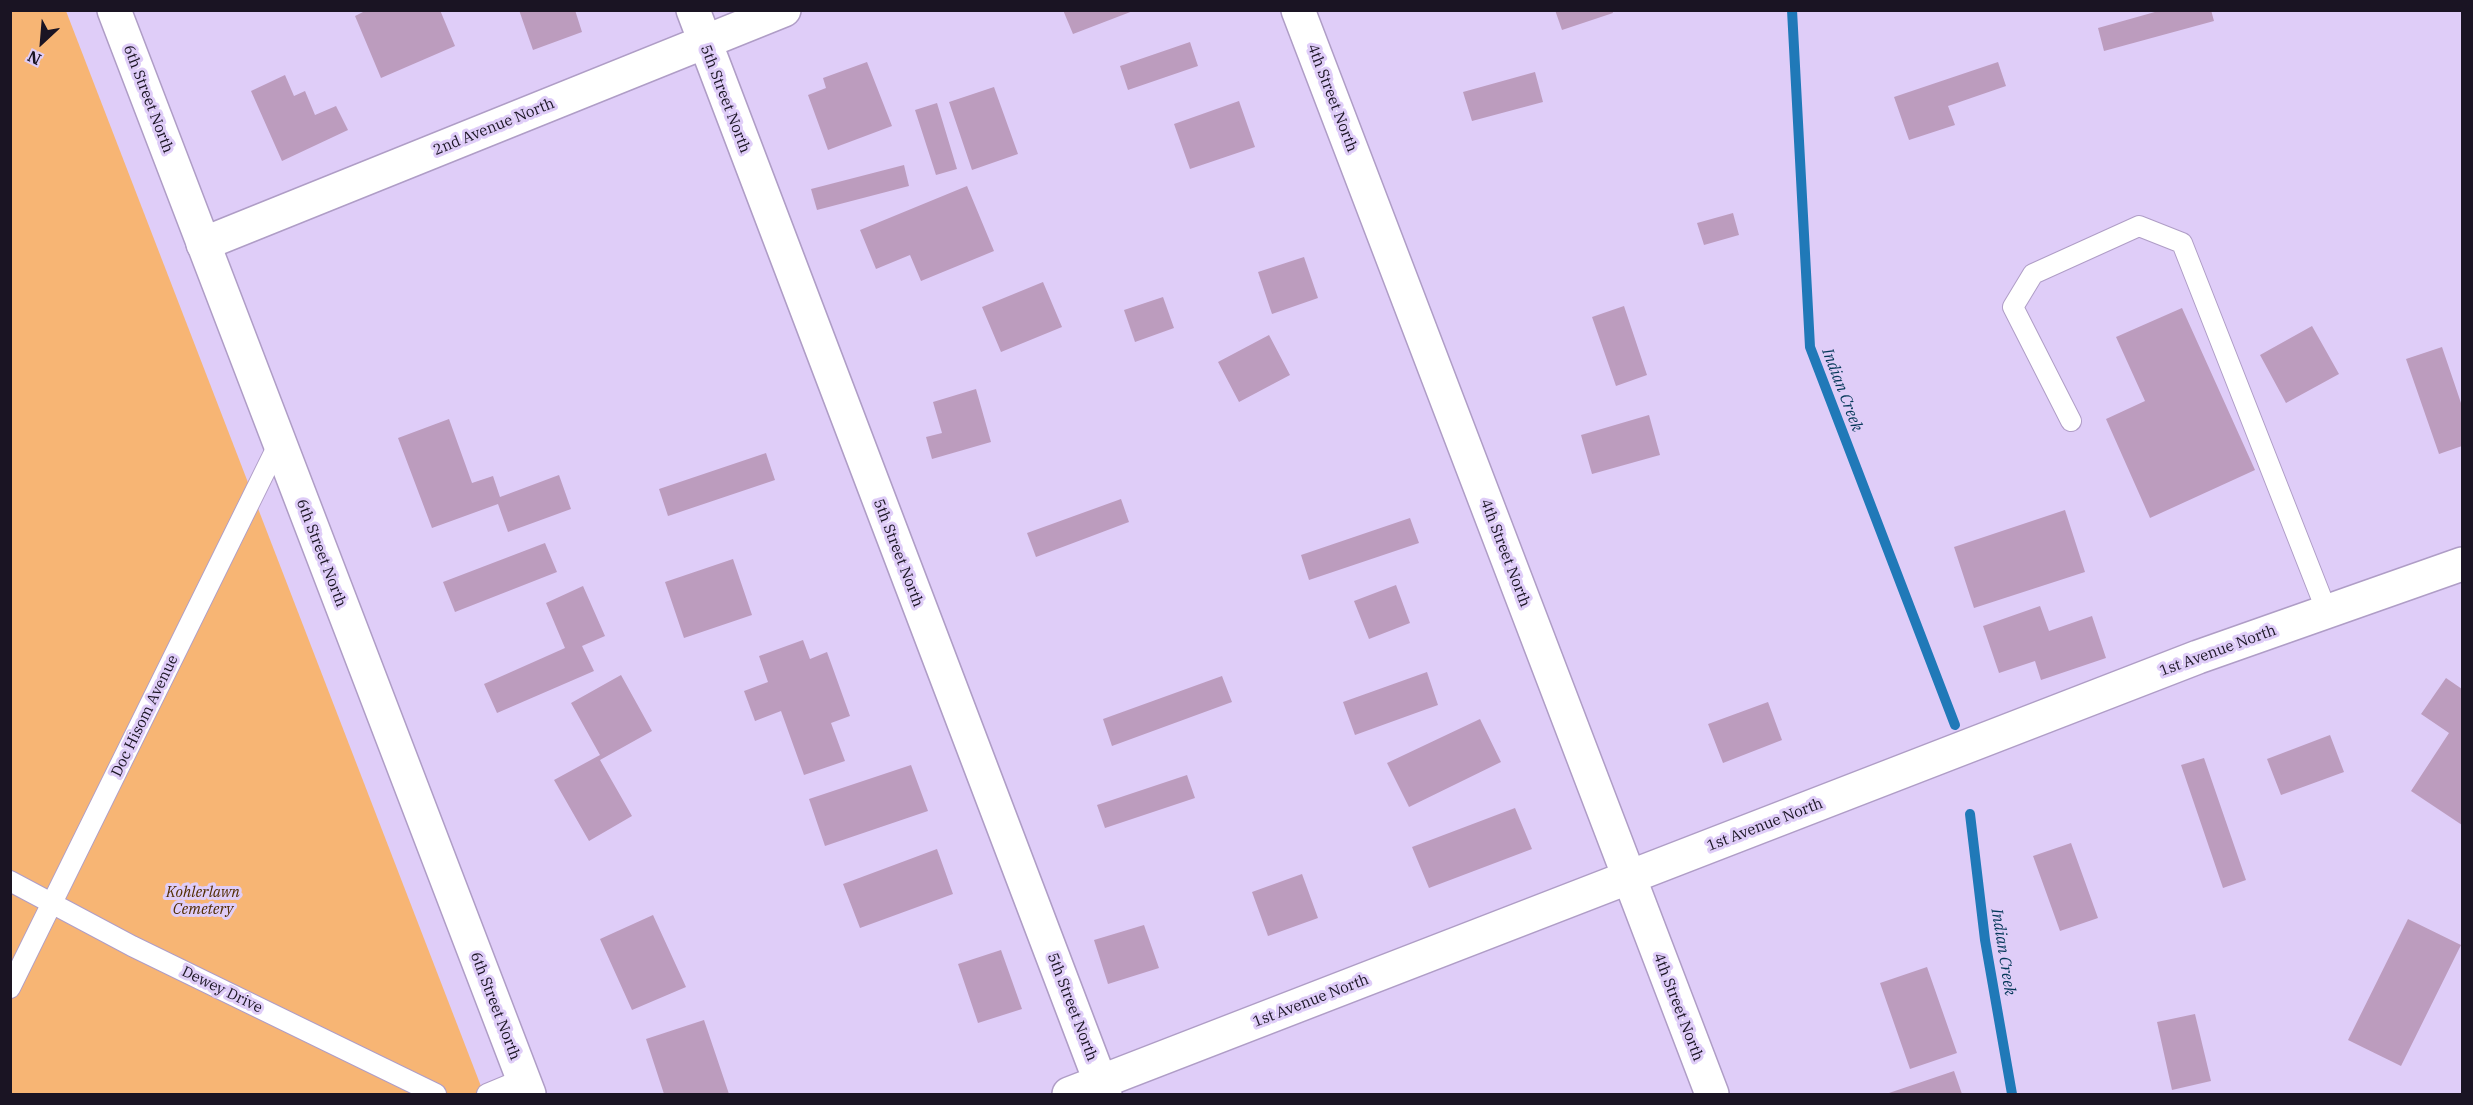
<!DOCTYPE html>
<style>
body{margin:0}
#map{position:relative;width:2473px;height:1105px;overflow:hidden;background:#dfcdf8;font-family:"IBM Plex Serif",serif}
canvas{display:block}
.frame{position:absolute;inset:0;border:12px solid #1a1423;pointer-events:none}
.north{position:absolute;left:12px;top:12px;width:60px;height:60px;-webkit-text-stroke:4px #dfcdf8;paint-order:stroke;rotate:206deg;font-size:16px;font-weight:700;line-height:24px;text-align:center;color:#1a1423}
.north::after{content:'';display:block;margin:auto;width:21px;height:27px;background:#1a1423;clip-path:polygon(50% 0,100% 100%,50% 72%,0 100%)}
</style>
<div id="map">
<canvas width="2473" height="1105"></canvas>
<div class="frame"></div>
<div class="north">N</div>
</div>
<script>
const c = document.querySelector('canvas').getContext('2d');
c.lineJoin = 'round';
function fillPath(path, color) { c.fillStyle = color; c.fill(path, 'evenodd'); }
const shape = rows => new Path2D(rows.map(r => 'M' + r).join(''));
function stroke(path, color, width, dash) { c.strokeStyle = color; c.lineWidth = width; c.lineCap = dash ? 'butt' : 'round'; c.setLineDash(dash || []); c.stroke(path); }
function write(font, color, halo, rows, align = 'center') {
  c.font = font + ' "IBM Plex Serif",serif'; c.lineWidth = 6; c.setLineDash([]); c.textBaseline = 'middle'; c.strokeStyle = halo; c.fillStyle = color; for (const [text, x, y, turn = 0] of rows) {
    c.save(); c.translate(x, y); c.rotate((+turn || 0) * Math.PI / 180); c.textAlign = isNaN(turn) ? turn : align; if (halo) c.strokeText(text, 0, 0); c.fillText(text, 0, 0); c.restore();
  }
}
const green = shape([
 [10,11,66,11,484,1094,11,1094]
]);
const stream = shape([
 [1792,10,1810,347,1955,725],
 [1970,814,1985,940,2012,1094]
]);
const building = shape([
 [367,10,440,10,455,46,381,78,355,16],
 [519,10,575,10,582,32,533,50],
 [1063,10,1133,10,1133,11,1073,34],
 [1555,10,1612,10,1613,13,1562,30],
 [2162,10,2211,10,2214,21,2104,51,2098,28],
 [1190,42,1198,66,1128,90,1120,66],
 [867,62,892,126,828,150,808,95,826,88,823,78],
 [1998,62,2006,86,1948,106,1955,125,1909,140,1894,97],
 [1535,72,1543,102,1472,121,1463,92],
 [285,75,294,96,305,91,315,115,336,106,348,130,282,161,251,91],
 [994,87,1018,154,972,170,949,102],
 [1239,101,1255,147,1190,169,1174,124],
 [937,103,957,169,936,175,915,110],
 [904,165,909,186,817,210,811,189],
 [967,186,994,251,921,281,910,255,876,269,860,230],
 [1733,213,1739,235,1704,245,1697,223],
 [1304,257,1318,298,1272,314,1258,272],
 [1043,282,1062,327,1001,352,982,307],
 [1163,297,1174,328,1135,342,1124,310],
 [1624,306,1647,375,1616,386,1592,317],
 [2182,308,2255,470,2150,518,2106,419,2145,401,2116,337],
 [2312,326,2339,374,2286,403,2260,355],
 [1269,335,1290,375,1239,402,1218,362],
 [2442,347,2462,406,2462,446,2439,454,2406,359],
 [976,389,991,442,932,459,926,437,942,433,933,402],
 [1649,415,1660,455,1592,474,1581,435],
 [449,419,472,483,493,476,500,497,559,475,571,509,508,532,498,504,432,528,398,438],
 [766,453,775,480,668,516,659,489],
 [1121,499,1129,522,1036,557,1027,533],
 [2065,510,2085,572,1974,608,1954,547],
 [1410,518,1419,543,1309,580,1301,555],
 [545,543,557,572,455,612,443,582],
 [733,559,752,615,684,638,665,582],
 [1396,585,1410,623,1369,639,1354,601],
 [583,586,605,636,582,646,594,671,497,713,484,684,565,648,546,603],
 [2040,606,2049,631,2092,616,2106,658,2041,680,2035,661,1999,673,1983,626],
 [803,640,810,659,827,652,850,716,831,723,845,761,804,775,781,711,755,721,744,691,768,682,759,656],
 [1427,672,1438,705,1355,735,1343,702],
 [621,675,652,731,600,760,632,816,589,841,554,780,600,755,571,703],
 [1222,676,1232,702,1112,746,1103,719],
 [2446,678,2462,689,2462,825,2411,791,2449,733,2421,714],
 [1768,702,1782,740,1723,763,1708,724],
 [1480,719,1501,762,1409,807,1387,763],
 [2330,735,2344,772,2281,795,2267,759],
 [2204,758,2246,880,2223,888,2181,765],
 [911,765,928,811,825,846,809,799],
 [1187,775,1195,798,1105,828,1097,805],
 [1515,808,1532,849,1429,888,1412,847],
 [2071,843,2098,918,2060,931,2033,856],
 [937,849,953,894,860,928,843,884],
 [1302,874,1318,918,1268,936,1252,892],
 [653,915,686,987,632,1010,600,939],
 [2408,919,2461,945,2401,1066,2348,1040],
 [1144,925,1159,968,1108,984,1094,940],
 [1001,950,1022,1009,978,1023,958,964],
 [1927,967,1957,1053,1910,1069,1880,983],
 [2195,1014,2211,1081,2172,1090,2157,1022],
 [704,1020,729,1094,664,1094,646,1039],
 [1954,1071,1962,1094,1886,1094]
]);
const service = shape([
 [2071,421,2013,307,2033,274,2139,226,2182,243,2327,612],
 [10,881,132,946,436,1094],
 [10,988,279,443],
 [487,1094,523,1079]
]);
const minor = shape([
 [693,10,1105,1094],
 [1298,10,1712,1094],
 [203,244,784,10],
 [1069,1094,2198,657,2462,564]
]);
const tertiary = shape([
 [114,10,529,1094]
]);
const streetNames = [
 ["4th Street North",1332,98,69],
 ["6th Street North",148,99,69],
 ["5th Street North",725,99,69],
 ["2nd Avenue North",494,127,-22],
 ["6th Street North",321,553,69],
 ["5th Street North",898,553,69],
 ["4th Street North",1505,553,69],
 ["1st Avenue North",2218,651,-20],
 ["Doc Hisom Avenue",145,716,-64],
 ["1st Avenue North",1765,825,-21],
 ["Dewey Drive",222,990,26],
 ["1st Avenue North",1311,1001,-21],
 ["6th Street North",495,1006,69],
 ["5th Street North",1072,1007,69],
 ["4th Street North",1678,1007,69]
];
const parkNames = [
 ["Kohlerlawn",203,893],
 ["Cemetery",203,910]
];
const waterNames = [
 ["Indian Creek",1842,390,69],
 ["Indian Creek",2003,952,81]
];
fillPath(green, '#f7b574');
stroke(stream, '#2079b8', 10);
fillPath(building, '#bc9cbe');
stroke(service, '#af9dc6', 22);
stroke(minor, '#af9dc6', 36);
stroke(tertiary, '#af9dc6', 36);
stroke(service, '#fff', 20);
stroke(minor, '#fff', 33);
stroke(tertiary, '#fff', 33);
write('15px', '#1a1423', '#dfcdf8', streetNames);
write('italic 15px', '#502c00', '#dfcdf8', parkNames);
write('italic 16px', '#043758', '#dfcdf8', waterNames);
</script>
